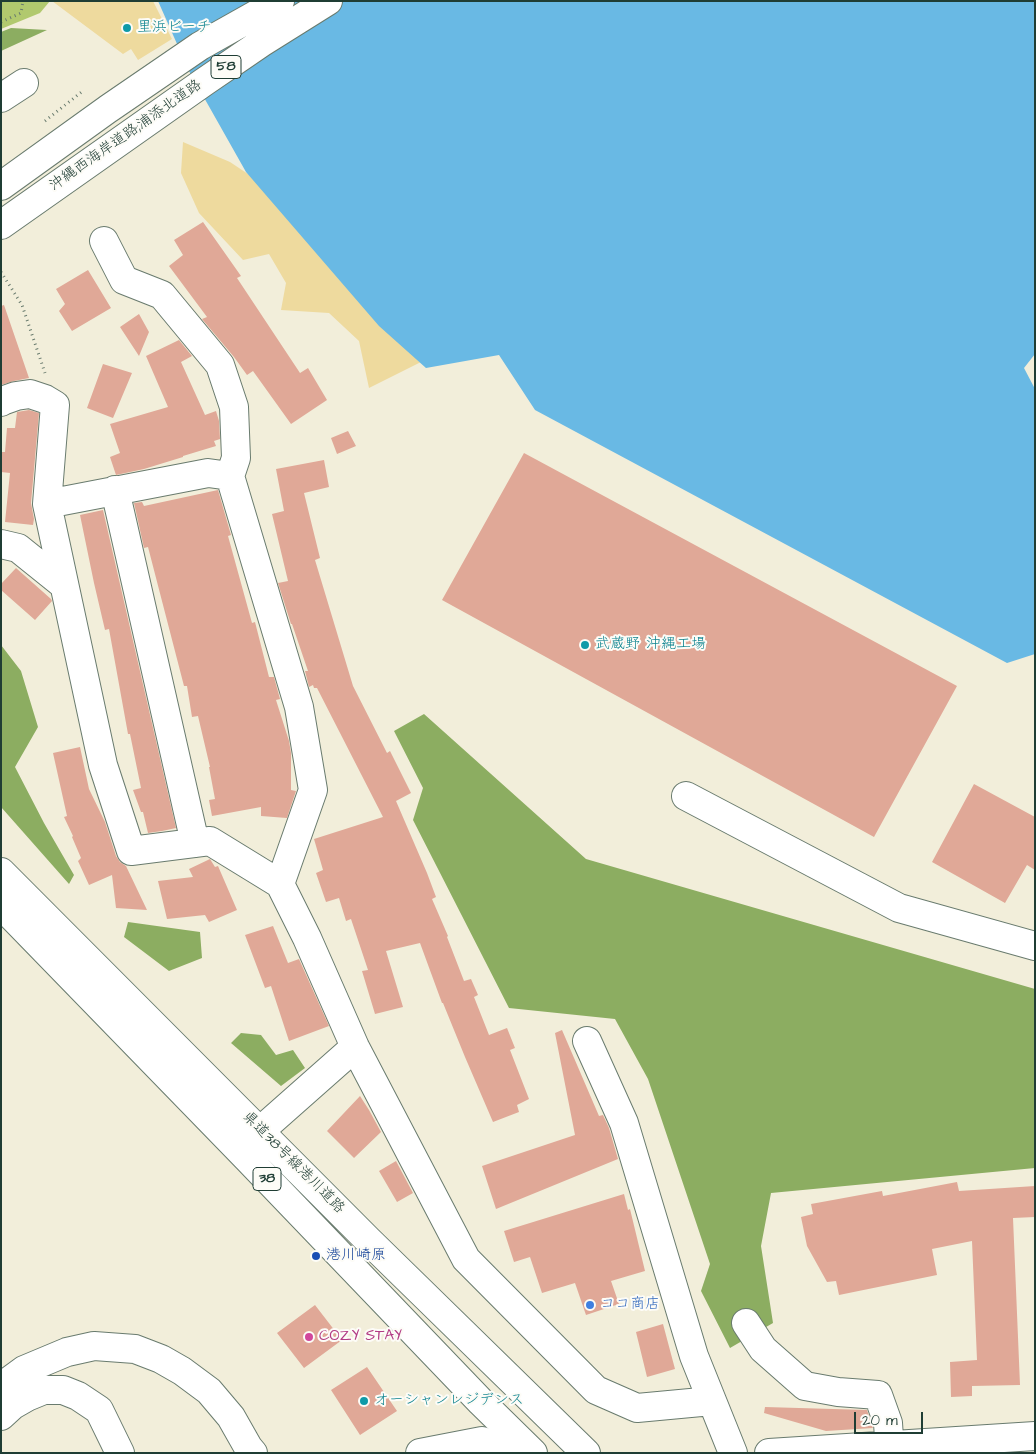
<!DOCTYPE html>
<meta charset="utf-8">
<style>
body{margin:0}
#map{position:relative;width:1036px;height:1454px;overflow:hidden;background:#f2eeda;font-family:"Architects Daughter",sans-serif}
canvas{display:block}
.frame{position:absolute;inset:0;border:2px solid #1f3d34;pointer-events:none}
.scale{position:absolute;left:854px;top:1412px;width:69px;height:22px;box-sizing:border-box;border:2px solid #1f3d34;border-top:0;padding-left:6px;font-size:15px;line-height:18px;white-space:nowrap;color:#1f3d34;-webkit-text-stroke:4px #fdfcf7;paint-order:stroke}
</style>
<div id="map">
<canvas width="1036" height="1454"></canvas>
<div class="frame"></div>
<div class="scale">20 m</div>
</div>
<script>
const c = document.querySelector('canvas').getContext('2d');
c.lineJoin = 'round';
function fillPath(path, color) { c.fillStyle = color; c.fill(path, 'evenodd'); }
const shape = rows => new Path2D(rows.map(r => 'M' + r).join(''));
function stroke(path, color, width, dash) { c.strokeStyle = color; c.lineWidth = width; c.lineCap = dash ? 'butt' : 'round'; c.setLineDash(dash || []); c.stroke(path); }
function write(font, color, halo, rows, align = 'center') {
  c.font = font + ' "Architects Daughter","Klee One",sans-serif'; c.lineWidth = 4; c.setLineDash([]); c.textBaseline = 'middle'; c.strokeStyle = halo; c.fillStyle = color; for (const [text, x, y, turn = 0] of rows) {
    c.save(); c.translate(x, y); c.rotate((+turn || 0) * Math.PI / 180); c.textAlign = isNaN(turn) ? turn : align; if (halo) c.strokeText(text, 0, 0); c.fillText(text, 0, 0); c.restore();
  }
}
const green = shape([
 [1,1,50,1,40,13,1,29]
]);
const forest = shape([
 [11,28,47,30,1,51,1,32],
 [1,645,21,671,38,727,15,767,44,823,74,875,69,884,1,807],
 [424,714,586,859,1035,989,1035,1168,771,1193,761,1246,773,1323,730,1348,701,1291,710,1264,648,1079,615,1019,509,1008,413,820,423,788,394,731],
 [128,922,200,932,202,958,169,971,124,937],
 [241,1033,261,1035,276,1055,293,1050,305,1068,281,1086,231,1043]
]);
const sand = shape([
 [52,1,153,1,172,39,138,60,131,49,123,54],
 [183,142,230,162,269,188,433,356,369,388,359,341,329,313,281,310,286,283,269,254,243,260,199,213,181,173]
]);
const water = shape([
 [158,1,1035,1,1035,354,1024,368,1035,389,1035,654,1007,663,535,410,499,355,426,368,379,326,246,172,189,71]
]);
const building = shape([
 [203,222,241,276,237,278,300,373,308,368,327,400,291,424,253,371,247,375,234,357,202,319,207,317,169,266,183,255,174,240],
 [88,270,111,308,72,331,59,311,65,304,56,289],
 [4,305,29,378,14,381,1,385,1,306],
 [139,314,149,332,139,356,120,327],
 [179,340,192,356,181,362,205,415,216,411,219,421,220,439,214,441,216,446,183,456,183,457,144,469,116,475,110,457,120,453,110,424,168,407,146,356],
 [103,364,132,373,113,418,87,408],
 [29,410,39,413,31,503,34,519,33,525,5,522,10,473,1,472,1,452,5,452,7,428,15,428,17,412],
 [348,431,356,446,337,454,331,438],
 [524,453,957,686,874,837,442,600],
 [324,460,329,487,304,493,320,558,315,560,353,686,387,753,390,751,411,793,396,801,427,873,436,897,432,899,448,936,447,937,464,981,471,979,478,995,474,997,489,1035,507,1028,515,1048,510,1050,529,1099,517,1105,519,1112,493,1122,465,1057,443,1003,442,1003,420,943,386,951,403,1007,375,1014,362,971,368,970,351,919,346,921,339,898,326,902,316,873,323,870,314,839,383,817,317,688,314,688,313,685,309,687,305,671,308,671,292,624,291,624,278,583,288,581,272,514,284,511,276,469],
 [218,490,231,535,228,536,252,623,255,622,269,677,274,677,280,699,276,700,289,741,291,753,291,790,296,791,287,818,261,816,261,807,212,816,209,800,215,799,209,767,210,767,198,716,192,717,187,686,184,686,148,547,144,548,134,503,142,502,144,506],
 [103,510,176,828,162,831,148,833,143,812,141,812,133,790,141,788,140,783,130,734,128,734,109,629,105,630,94,583,80,515],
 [16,568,51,599,52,601,35,620,1,590,1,584],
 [80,747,89,789,105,822,116,856,120,862,126,866,147,910,116,908,112,875,89,885,78,861,81,858,72,837,73,836,64,817,67,816,53,753],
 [974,784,1035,817,1035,870,1027,865,1005,903,932,862],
 [210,859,215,867,218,866,237,910,209,922,205,915,167,919,158,881,193,877,189,869],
 [273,926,288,963,299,959,329,1026,289,1041,271,986,265,988,245,935],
 [562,1030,599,1116,603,1115,609,1128,618,1159,496,1209,482,1166,575,1135,555,1033],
 [360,1096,369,1110,381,1132,354,1158,327,1131],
 [396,1161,413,1193,397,1202,379,1171],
 [957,1182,959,1191,1035,1186,1035,1217,1013,1218,1020,1385,972,1386,972,1396,951,1397,950,1362,977,1360,972,1241,932,1249,937,1275,839,1295,836,1281,827,1282,807,1246,801,1217,813,1214,811,1204,882,1191,883,1196],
 [624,1194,628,1210,630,1209,645,1271,611,1281,619,1304,586,1315,575,1283,542,1293,530,1257,514,1262,504,1231],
 [315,1305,342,1340,304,1368,277,1333],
 [663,1324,675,1369,647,1377,636,1332],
 [367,1367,397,1411,360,1435,331,1390],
 [765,1407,867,1410,873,1428,826,1431,764,1413]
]);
const path = shape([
 [1,22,21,13,23,1],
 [45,121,84,90],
 [1,272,22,305,45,373]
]);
const minor = shape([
 [1,98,24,83],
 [1,402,2,401,16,396,30,394,45,399,55,405,47,504,103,765,131,851,210,841,280,884,313,790,299,707,230,476,236,458,234,407,220,365,162,295,124,280,104,241],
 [115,490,195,843],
 [47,504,208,473,230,476],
 [1,544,18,548,64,585],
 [686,796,899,908,1035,946],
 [280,884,307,938,355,1047,466,1259,596,1390,637,1408,712,1401],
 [587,1041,624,1123,694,1356,733,1453],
 [260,1131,355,1047],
 [746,1323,763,1349,805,1386,838,1392,878,1395,888,1423,890,1453],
 [1,1387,24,1370,67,1352,94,1346,135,1349,161,1359,182,1371,209,1391,231,1417,248,1447,253,1453],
 [1,1416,13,1405,27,1397,44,1390,63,1390,78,1396,99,1410,120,1453],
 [420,1453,482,1441,517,1453],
 [769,1453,1035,1436]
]);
const major = shape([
 [1,872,368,1240,586,1453],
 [1,905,247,1158,481,1402,533,1453]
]);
const highway = shape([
 [1,186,108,109,200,46,280,1],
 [1,225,204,82,261,43,328,1]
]);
const markers = [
 [127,28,5,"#0f9aa8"],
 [585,645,5,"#0f9aa8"],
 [316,1256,5,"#1a4fb4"],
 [590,1305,5,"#3f7fe0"],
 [309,1337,5,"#d1479c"],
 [364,1401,5,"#0f9aa8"]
];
const shields = [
 [226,67,30],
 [267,1179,28]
];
const shieldNames = [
 ["58",226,67],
 ["38",267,1179]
];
const cultureNames = [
 ["里浜ビーチ",137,28],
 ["武蔵野 沖縄工場",595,645],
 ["オーシャンレジデンス",374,1401]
];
const streetNames = [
 ["沖縄西海岸道路;浦添北道路",126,136,-35],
 ["県道38号線港川道路",293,1163,45]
];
const transitNames = [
 ["港川崎原",326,1256]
];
const shopNames = [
 ["ココ商店",600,1305]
];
const hotelNames = [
 ["COZY STAY",319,1337]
];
fillPath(green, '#b1c96e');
fillPath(forest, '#8cad61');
fillPath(sand, '#eeda9e');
fillPath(water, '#69b9e4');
fillPath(building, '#e0a897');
stroke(minor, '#697b6e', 30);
stroke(major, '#697b6e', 30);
stroke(highway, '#697b6e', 30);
stroke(path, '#697b6e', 3, [1, 4]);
stroke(minor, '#fff', 28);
stroke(major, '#fff', 28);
stroke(highway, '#fff', 28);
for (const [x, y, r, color] of markers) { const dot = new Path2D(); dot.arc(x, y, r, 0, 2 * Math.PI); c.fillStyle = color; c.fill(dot); stroke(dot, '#fdfcf7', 2); }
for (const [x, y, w] of shields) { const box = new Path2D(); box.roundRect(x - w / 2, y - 11.5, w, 23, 4); c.fillStyle = '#fdfcf7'; c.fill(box); stroke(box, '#1f3d34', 1); }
write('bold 14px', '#1f3d34', null, shieldNames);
write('15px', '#0d838f', '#fdfcf7', cultureNames, 'left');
write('15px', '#1f3d34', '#fdfcf7', streetNames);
write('15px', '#164399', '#fdfcf7', transitNames, 'left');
write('15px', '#366cbe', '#fdfcf7', shopNames, 'left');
write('15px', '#b23c85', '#fdfcf7', hotelNames, 'left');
</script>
